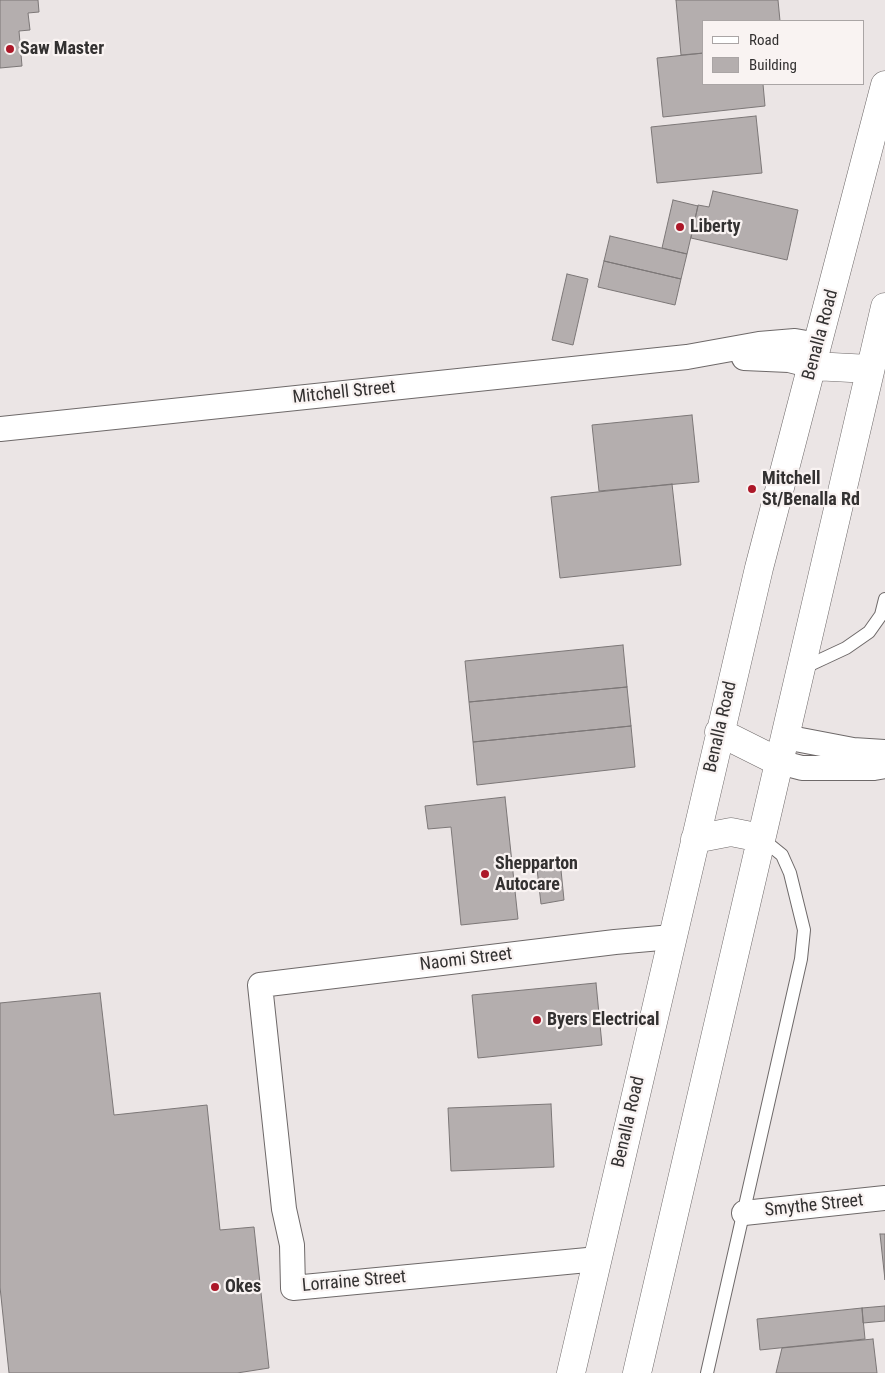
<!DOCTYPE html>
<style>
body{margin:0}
#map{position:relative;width:885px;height:1373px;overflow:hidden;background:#ebe5e5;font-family:"Roboto Condensed",sans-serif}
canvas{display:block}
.legend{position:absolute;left:702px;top:20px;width:162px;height:65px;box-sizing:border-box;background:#f9f3f2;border:1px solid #aaa5a5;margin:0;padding:6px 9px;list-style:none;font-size:15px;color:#333131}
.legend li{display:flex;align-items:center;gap:10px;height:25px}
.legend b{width:25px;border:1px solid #aaa5a5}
</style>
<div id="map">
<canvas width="885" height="1373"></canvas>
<ul class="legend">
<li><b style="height:6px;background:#fff"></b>Road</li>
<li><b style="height:14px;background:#b4aeae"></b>Building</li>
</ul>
</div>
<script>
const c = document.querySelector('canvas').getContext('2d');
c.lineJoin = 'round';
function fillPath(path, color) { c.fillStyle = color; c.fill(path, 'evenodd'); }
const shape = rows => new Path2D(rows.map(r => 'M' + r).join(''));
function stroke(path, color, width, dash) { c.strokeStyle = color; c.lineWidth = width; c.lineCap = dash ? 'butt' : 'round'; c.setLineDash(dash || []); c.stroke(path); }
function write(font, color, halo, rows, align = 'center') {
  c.font = font + ' "Roboto Condensed",sans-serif'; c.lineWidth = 4.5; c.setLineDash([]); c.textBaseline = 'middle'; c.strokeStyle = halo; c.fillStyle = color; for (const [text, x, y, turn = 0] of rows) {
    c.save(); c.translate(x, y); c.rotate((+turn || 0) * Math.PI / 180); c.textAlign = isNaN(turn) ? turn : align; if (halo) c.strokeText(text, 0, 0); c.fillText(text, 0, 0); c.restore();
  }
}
const building = shape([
 [0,0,38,0,39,12,28,13,30,30,19,31,22,66,0,68,0,0],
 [676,0,778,0,780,21,704,21,704,53,681,55,676,0],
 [704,53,704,84,763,84,765,106,663,117,657,58,704,53],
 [756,116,762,173,657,183,651,127,756,116],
 [713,191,798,210,787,260,691,238,698,205,709,207,713,191],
 [673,200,698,206,687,254,662,248,673,200],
 [610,236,687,254,681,279,604,261,610,236],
 [604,261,681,279,675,305,598,287,604,261],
 [567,274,588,279,573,345,552,340,567,274],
 [692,415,699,482,599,491,592,425,692,415],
 [672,484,681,565,560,578,551,497,672,484],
 [623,645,627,687,469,702,465,661,623,645],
 [627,687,631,726,473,742,469,702,627,687],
 [631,726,635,767,477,785,473,742,631,726],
 [505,797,518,919,461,925,451,827,428,829,425,806,505,797],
 [552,858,553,861,560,860,564,900,541,904,536,860,552,858],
 [596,983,602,1045,478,1058,472,995,596,983],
 [100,993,114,1115,207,1105,220,1230,254,1227,269,1368,237,1373,9,1373,0,1287,0,1003,100,993],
 [551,1104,554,1167,451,1171,448,1108,551,1104],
 [880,1234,885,1234,885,1280,880,1234],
 [885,1306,885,1321,863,1323,862,1308,885,1306],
 [862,1308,865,1339,760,1350,757,1319,862,1308],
 [873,1339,877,1373,776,1373,782,1348,873,1339]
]);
const service = shape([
 [801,669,846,648,869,632,881,615,885,599],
 [707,1373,801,959,804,930,790,873,782,855,761,838]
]);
const minor = shape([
 [744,358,789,360,813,366],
 [0,429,687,357,759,344,795,341,818,345],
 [785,737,853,750,885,752],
 [779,762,802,768,874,768,885,766],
 [744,1213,885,1198],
 [598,1259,293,1288,292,1245,284,1209,260,985,615,942,672,937]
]);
const trunk = shape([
 [813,366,870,369],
 [719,732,779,762],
 [695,839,731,832,761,838],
 [571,1373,759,568,885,85],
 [637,1373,885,307]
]);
const markers = [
 [10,49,5,"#ac1728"],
 [680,227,5,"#ac1728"],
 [752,489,5,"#ac1728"],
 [485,874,5,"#ac1728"],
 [537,1020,5,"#ac1728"],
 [215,1287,5,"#ac1728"]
];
const poiNames = [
 ["Saw Master",20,49],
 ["Liberty",690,227],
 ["Mitchell",762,479],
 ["St/Benalla Rd",762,500],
 ["Shepparton",495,864],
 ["Autocare",495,885],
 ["Byers Electrical",547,1020],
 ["Okes",225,1287]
];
const streetNames = [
 ["Benalla Road",821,335,-75],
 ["Mitchell Street",344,393,-6],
 ["Benalla Road",721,727,-77],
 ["Naomi Street",466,960,-7],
 ["Benalla Road",629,1122,-77],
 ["Smythe Street",814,1206,-6],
 ["Lorraine Street",354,1282,-5]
];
fillPath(building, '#b4aeae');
stroke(building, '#7c7777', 1);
stroke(service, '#6e6969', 14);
stroke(minor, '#6e6969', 26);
stroke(trunk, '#6e6969', 29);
stroke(service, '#fff', 12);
stroke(minor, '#fff', 24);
stroke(trunk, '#fff', 28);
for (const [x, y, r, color] of markers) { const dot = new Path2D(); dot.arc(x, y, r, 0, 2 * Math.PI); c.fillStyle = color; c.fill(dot); stroke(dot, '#f9f3f2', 2); }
write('bold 18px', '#333131', '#f9f3f2', poiNames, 'left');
write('18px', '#333131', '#f9f3f2', streetNames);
</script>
